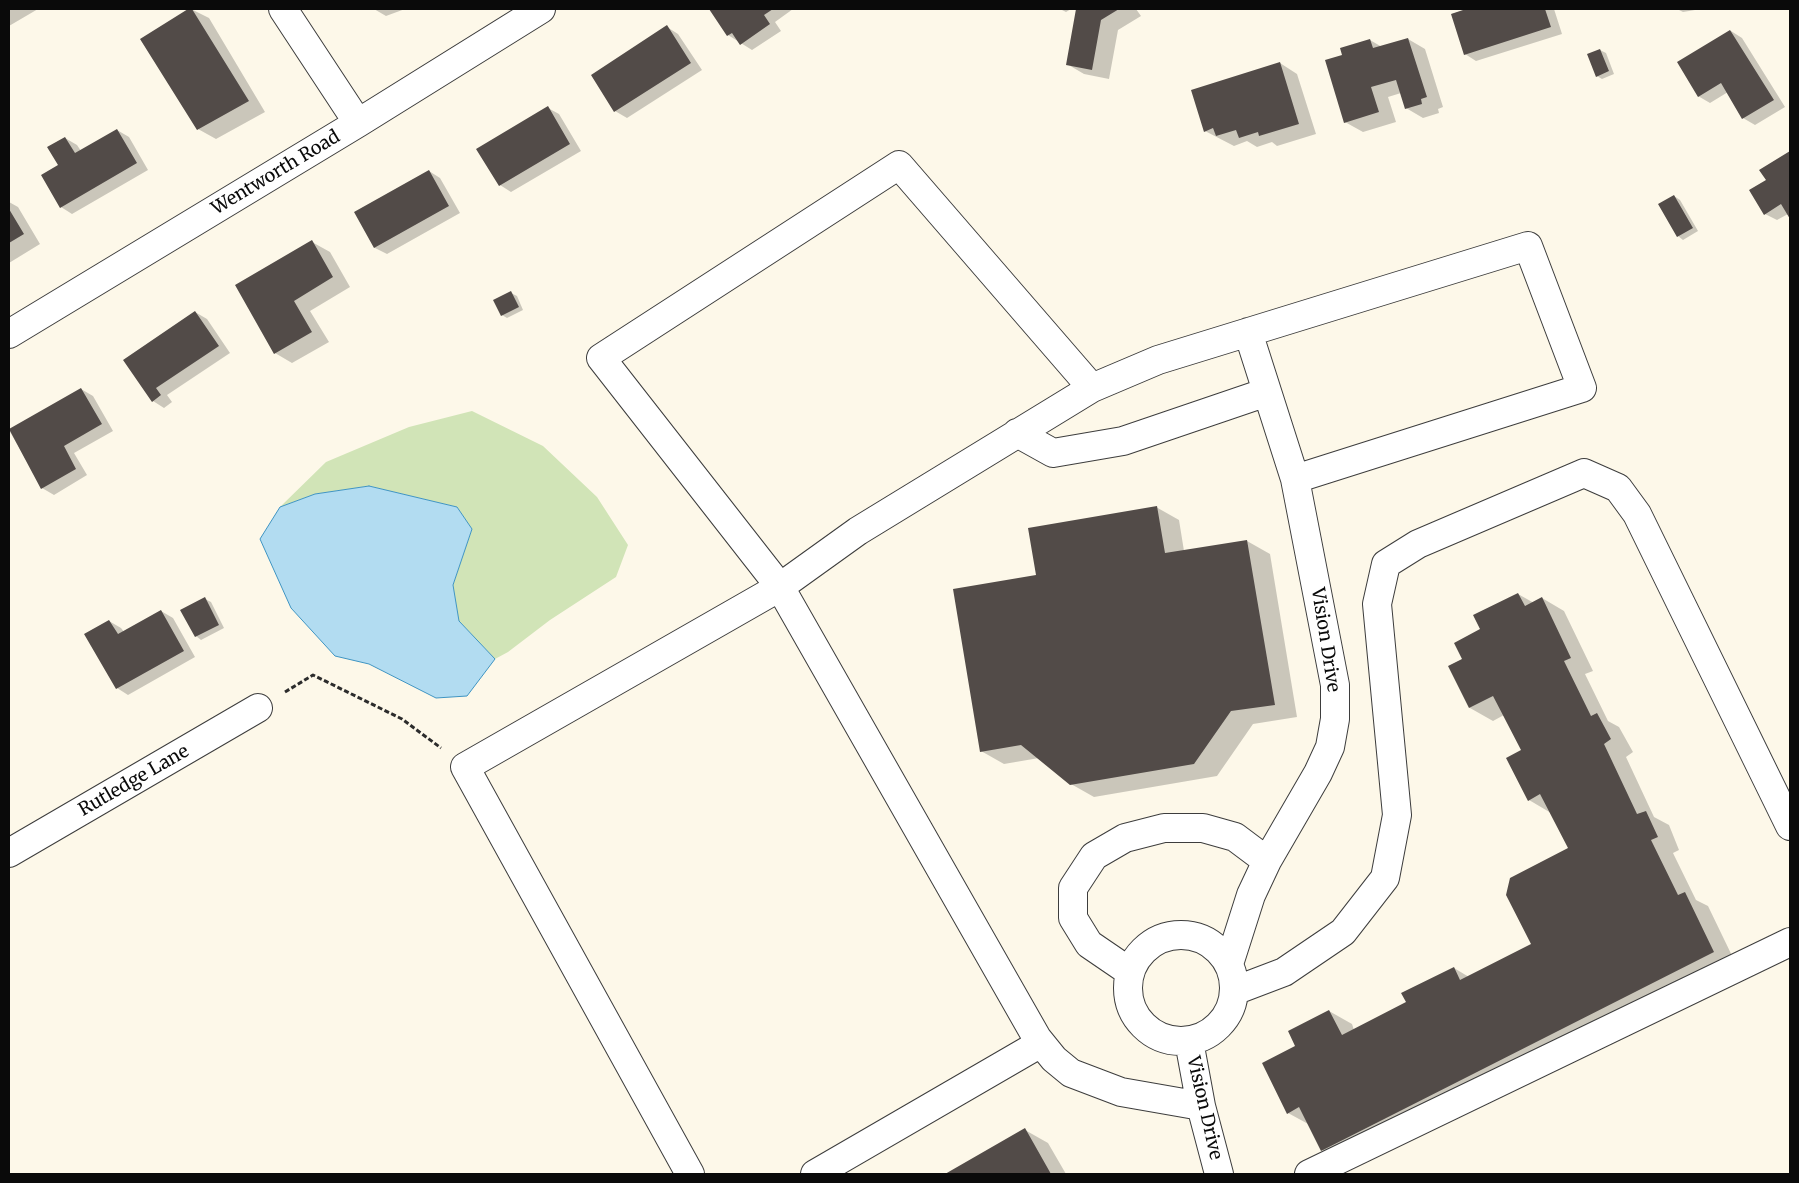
<!DOCTYPE html>
<style>
body{margin:0}
#map{position:relative;width:1799px;height:1183px;overflow:hidden;background:#fdf8e9;font-family:Merriweather,serif}
canvas{display:block}
.frame{position:absolute;inset:0;border:10px solid #0a0a0a;pointer-events:none}
</style>
<div id="map">
<canvas width="1799" height="1183"></canvas>
<div class="frame"></div>
</div>
<script>
const c = document.querySelector('canvas').getContext('2d');
c.lineJoin = 'round';
function fillPath(path, color) { c.fillStyle = color; c.fill(path, 'evenodd'); }
const shape = rows => new Path2D(rows.map(r => 'M' + r).join(''));
function stroke(path, color, width, dash) { c.strokeStyle = color; c.lineWidth = width; c.lineCap = dash ? 'butt' : 'round'; c.setLineDash(dash || []); c.stroke(path); }
function write(font, color, halo, rows, align = 'center') {
  c.font = font + ' Merriweather,serif'; c.lineWidth = 5; c.setLineDash([]); c.textBaseline = 'middle'; c.strokeStyle = halo; c.fillStyle = color; for (const [text, x, y, turn = 0] of rows) {
    c.save(); c.translate(x, y); c.rotate((+turn || 0) * Math.PI / 180); c.textAlign = isNaN(turn) ? turn : align; if (halo) c.strokeText(text, 0, 0); c.fillText(text, 0, 0); c.restore();
  }
}
const green = shape([
 [472,411,543,446,597,497,628,545,616,577,550,620,508,652,495,659,459,621,453,585,472,529,457,507,369,486,315,494,280,507,326,462,409,427]
]);
const water = shape([
 [369,486,457,507,472,529,453,585,459,621,495,659,467,696,436,698,369,664,335,656,291,608,260,539,280,507,315,494,369,486]
]);
const shadow = shape([
 [9,9,38,9,9,26],
 [191,9,209,18,265,112,216,139,198,129,141,40],
 [374,9,405,9,386,16],
 [710,9,793,9,775,22,781,31,752,50,728,35],
 [1060,9,1071,9,1066,12],
 [1077,9,1136,9,1141,16,1118,30,1109,79,1084,74,1067,64],
 [1470,9,1554,9,1562,34,1476,61,1465,54,1452,14],
 [1677,9,1701,9,1683,12],
 [667,27,678,34,702,70,627,118,615,111,592,76],
 [1731,31,1742,38,1785,107,1755,125,1743,118,1728,92,1710,103,1698,96],
 [1408,39,1425,49,1443,107,1438,109,1439,113,1423,118,1406,108,1401,93,1388,97,1396,122,1363,132,1345,122,1344,56,1370,40,1382,47],
 [1600,50,1606,53,1614,74,1602,79,1597,76],
 [1280,63,1297,74,1316,134,1277,146,1272,142,1257,147,1247,141,1234,146,1205,131],
 [548,108,559,114,581,151,511,192,500,185],
 [117,130,129,137,148,170,72,214,61,207,60,165,65,138,77,145,81,151],
 [1790,152,1790,217,1788,214,1777,220,1765,214,1767,181,1761,170],
 [429,171,440,178,460,213,387,254,375,248,356,212],
 [1674,196,1680,200,1698,231,1683,240,1678,236],
 [9,202,18,207,40,244,9,263],
 [312,242,330,252,350,287,310,311,329,342,292,363,275,353],
 [511,293,517,296,523,310,507,318,502,315],
 [195,312,207,319,230,353,167,395,172,402,164,408,153,401,125,360],
 [81,389,93,396,113,431,74,453,87,475,54,495,42,488,9,430],
 [1156,507,1179,520,1184,551,1247,541,1270,554,1297,717,1253,724,1217,776,1094,797,1071,784,1039,758,1004,764,981,751,1038,576],
 [1518,594,1534,603,1542,598,1564,611,1593,671,1585,674,1608,721,1619,727,1633,752,1626,757,1654,817,1669,825,1679,850,1673,853,1696,900,1708,906,1736,964,1345,1163,1322,1150,1310,1125,1288,1113,1297,1047,1329,1011,1352,1024,1354,1030,1407,1002,1454,968,1469,977,1533,944,1570,849,1551,813,1529,800,1523,751,1504,715,1493,721,1470,708,1449,666,1463,659,1482,630],
 [205,599,211,602,224,628,201,640,196,636],
 [161,611,173,618,195,657,128,695,117,688,109,621,121,628,124,632],
 [1025,1130,1048,1143,1066,1174,947,1174]
]);
const building = shape([
 [188,9,192,9,249,101,197,130,140,39],
 [709,9,773,9,764,15,770,24,740,45,732,33,727,36],
 [1076,9,1119,9,1101,20,1092,70,1066,65],
 [1466,9,1545,9,1551,27,1464,55,1451,14],
 [667,25,691,63,614,112,591,75],
 [1730,30,1774,100,1742,119,1721,83,1698,97,1677,62],
 [1408,38,1427,97,1421,99,1422,104,1405,109,1396,80,1371,87,1379,112,1344,123,1325,60,1342,55,1340,48,1370,39,1373,48],
 [1600,49,1609,71,1596,77,1587,54],
 [1280,62,1299,124,1259,136,1258,132,1239,138,1236,130,1216,136,1213,128,1204,132,1191,90],
 [548,106,570,144,499,186,476,149],
 [117,129,137,163,60,208,41,175,58,165,47,147,65,137,75,153],
 [1790,151,1790,219,1781,204,1764,215,1749,190,1766,180,1759,170],
 [429,170,449,206,374,248,354,212],
 [1674,195,1693,228,1677,237,1658,204],
 [9,209,24,234,9,243],
 [312,240,333,277,294,301,312,332,274,354,235,285],
 [511,291,519,307,501,316,493,300],
 [195,311,219,346,156,388,161,395,152,402,123,360],
 [81,388,102,424,64,446,76,469,41,489,9,429],
 [1157,506,1165,553,1247,540,1275,705,1231,711,1194,764,1070,785,1021,745,980,752,953,589,1036,575,1028,528],
 [1518,593,1525,606,1542,597,1571,658,1564,661,1591,716,1597,713,1611,739,1604,744,1637,814,1646,811,1658,837,1651,840,1678,895,1685,892,1714,952,1321,1151,1299,1107,1287,1114,1262,1063,1295,1046,1288,1031,1329,1010,1342,1035,1406,1002,1401,993,1454,967,1460,980,1531,944,1506,895,1510,878,1568,848,1540,794,1528,801,1506,758,1521,750,1493,696,1469,708,1448,666,1462,659,1454,643,1480,629,1473,615],
 [205,597,219,625,195,637,180,610],
 [161,610,184,651,116,689,84,634,109,620,118,634],
 [1025,1128,1051,1174,945,1174]
]);
const path = shape([
 [285,692,313,675,402,719,441,748]
]);
const minor = shape([
 [283,9,358,123],
 [9,334,358,123,541,9],
 [1092,388,899,165,601,358,780,587,1037,1038,1054,1059,1071,1073,1121,1092,1201,1106],
 [1017,433,1053,453,1123,441,1267,392],
 [9,853,258,708],
 '1128 988a53 53 0 1 1 106 0a53 53 0 1 1-106 0Z',
 [1229,964,1251,895,1267,861,1318,773,1330,747,1335,719,1335,685,1295,479,1248,332],
 [1130,972,1089,944,1073,918,1073,888,1094,856,1125,838,1164,828,1203,828,1235,837,1267,861],
 [1234,991,1284,972,1343,932,1385,878,1397,815,1377,604,1386,564,1418,544,1584,473,1618,488,1637,514,1790,826],
 [1189,1041,1201,1106,1219,1174],
 [690,1174,465,767,780,587,858,531,1092,388,1158,360,1528,246,1582,388,1295,479],
 [815,1174,1041,1043],
 [1309,1174,1790,942]
]);
const streetNames = [
 ["Wentworth Road",276,173,-31],
 ["Vision Drive",1325,640,81],
 ["Rutledge Lane",134,781,-30],
 ["Vision Drive",1204,1108,77]
];
fillPath(green, '#d1e4b7');
fillPath(water, '#b2dcf1');
stroke(water, '#3f94c2', 1);
fillPath(shadow, '#0003');
fillPath(building, '#524b48');
stroke(minor, '#3d3d3d', 30);
stroke(path, '#2c2c2c', 3, [5, 2.5]);
stroke(minor, '#fff', 28);
write('18px', '#0a0a0a', '#fff', streetNames);
</script>
